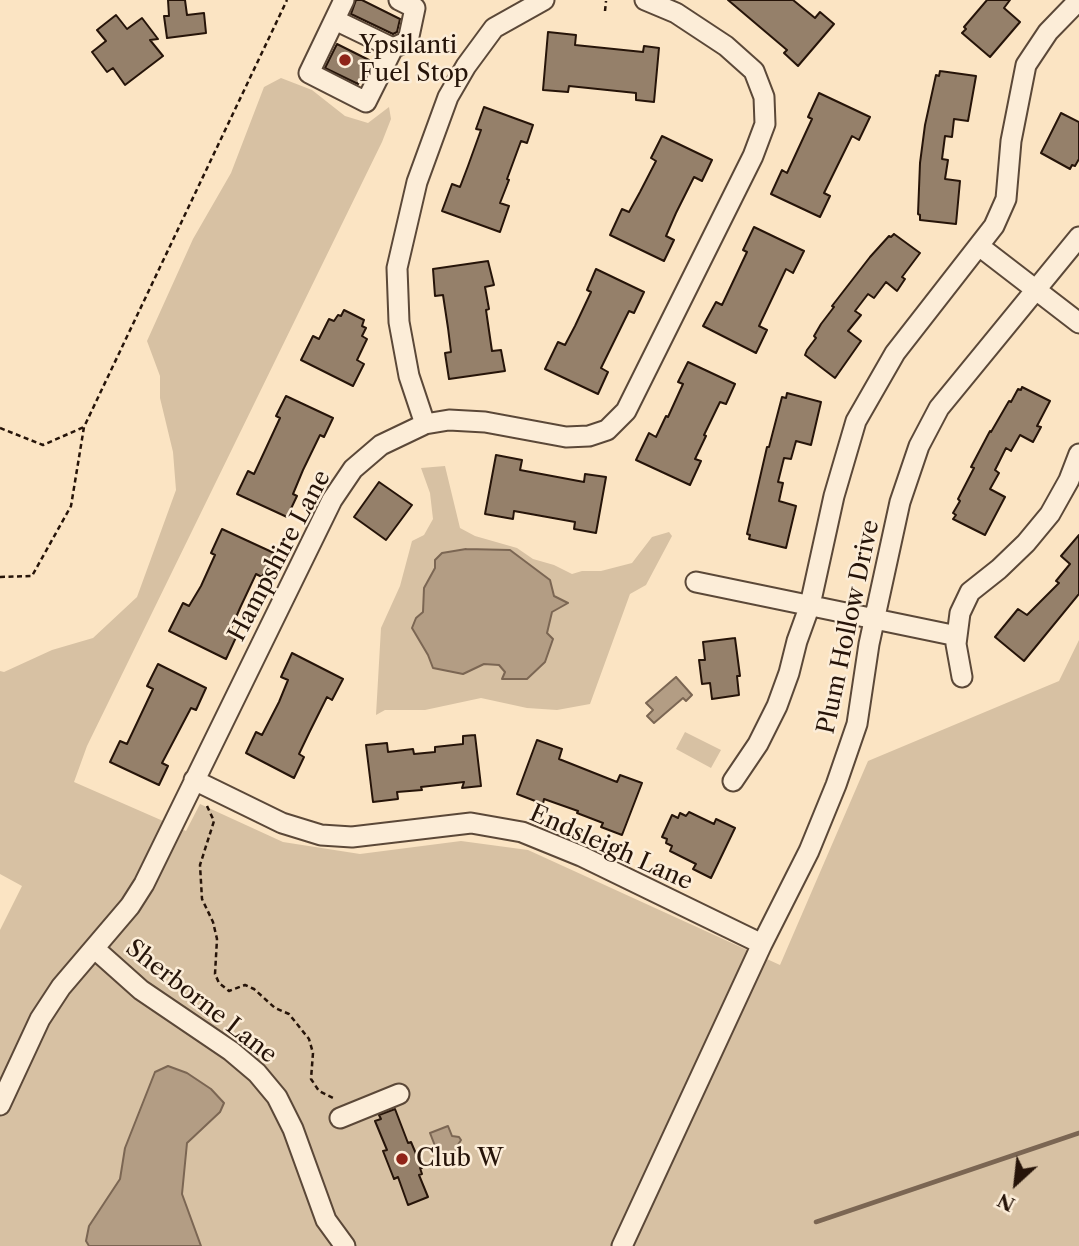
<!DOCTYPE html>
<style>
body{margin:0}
#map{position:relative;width:1079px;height:1246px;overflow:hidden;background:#fbe4c3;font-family:"Libre Caslon Text",serif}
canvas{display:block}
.north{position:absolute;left:981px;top:1148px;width:70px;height:70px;-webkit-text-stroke:5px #fcedd8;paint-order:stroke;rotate:207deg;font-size:19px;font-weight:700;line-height:28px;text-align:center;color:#261409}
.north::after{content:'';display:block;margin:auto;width:24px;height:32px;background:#261409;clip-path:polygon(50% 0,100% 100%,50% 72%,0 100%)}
</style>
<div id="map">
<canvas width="1079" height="1246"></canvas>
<div class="north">N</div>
</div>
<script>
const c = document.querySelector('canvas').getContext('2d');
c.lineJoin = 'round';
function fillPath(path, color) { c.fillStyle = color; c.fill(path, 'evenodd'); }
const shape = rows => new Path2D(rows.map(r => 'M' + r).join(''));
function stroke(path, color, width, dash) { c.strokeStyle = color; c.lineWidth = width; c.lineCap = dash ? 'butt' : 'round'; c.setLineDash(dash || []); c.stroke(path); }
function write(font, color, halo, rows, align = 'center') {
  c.font = font + ' "Libre Caslon Text",serif'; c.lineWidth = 5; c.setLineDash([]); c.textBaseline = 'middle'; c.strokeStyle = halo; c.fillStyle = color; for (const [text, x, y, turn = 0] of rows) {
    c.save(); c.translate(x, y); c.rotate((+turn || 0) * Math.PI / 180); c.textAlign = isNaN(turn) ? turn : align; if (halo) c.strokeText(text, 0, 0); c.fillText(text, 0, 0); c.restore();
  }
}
const green = shape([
 [281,78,312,90,345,116,368,123,389,107,391,119,382,142,87,746,74,782,186,831,200,804,283,842,360,854,461,841,528,850,780,965,868,761,1059,681,1079,640,1079,1246,201,1246,182,1194,187,1143,220,1112,133,1133,125,1148,120,1179,89,1226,86,1241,89,1246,0,1246,0,930,22,886,0,874,0,671,4,672,52,650,93,638,137,597,176,490,173,452,160,398,160,376,147,341,193,239,231,173,264,87],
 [445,466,460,528,475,536,517,548,533,559,554,565,572,574,582,571,601,571,632,563,652,537,669,532,672,536,646,585,630,594,590,704,557,710,527,708,481,698,425,710,385,710,376,715,381,628,400,586,412,541,424,535,433,519,430,493,421,468],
 [435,568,552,612,547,633,545,662,526,679,503,679,505,672,499,665,484,664,463,674,433,668,428,655,412,629,416,618,423,612,424,588],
 [685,732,721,750,711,768,676,749]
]);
const water = shape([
 [466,549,510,550,550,580,554,596,568,603,552,612,547,633,553,639,545,662,527,679,502,679,505,672,499,665,484,664,463,674,433,668,428,655,412,628,416,618,423,612,424,588,435,568,435,560,442,553,466,549],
 [676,677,692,695,686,701,683,698,654,723,647,716,653,710,646,703,676,677],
 [168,1066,187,1073,211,1089,224,1103,220,1112,187,1143,182,1194,201,1246,89,1246,86,1241,89,1226,120,1179,125,1148,155,1072,168,1066],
 [448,1126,452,1136,459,1137,461,1140,456,1148,459,1157,442,1164,430,1133,448,1126]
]);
const stream = shape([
 [816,1222,1079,1133]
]);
const building = shape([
 [168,0,185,0,187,15,204,13,206,33,167,38,164,16,169,16,168,0],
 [356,0,362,0,400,19,397,32,393,34,351,14,356,0],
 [728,0,793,0,815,18,820,12,834,24,798,66,784,53,787,50,728,0],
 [987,0,1010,0,1004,8,1020,22,990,57,962,33,966,29,964,27,987,0],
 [116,15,127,29,142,18,158,39,150,40,163,56,125,85,113,68,107,72,92,52,106,41,97,30,116,15],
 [548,32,576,35,575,45,643,52,644,46,659,48,654,102,636,100,636,93,569,86,568,92,543,90,548,32],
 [337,44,369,60,358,84,325,68,337,44],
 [940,71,976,76,968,121,954,119,952,137,945,136,942,159,948,160,945,179,960,181,956,224,920,220,920,215,918,214,920,163,925,125,936,75,939,76,940,71],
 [819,93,870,117,859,140,852,136,824,193,830,196,820,217,771,194,782,170,787,173,812,119,808,117,819,93],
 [484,107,533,125,527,143,521,141,507,179,509,180,500,203,509,206,500,232,442,211,452,184,460,187,468,166,481,130,476,129,484,107],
 [1061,113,1079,122,1079,159,1075,166,1072,165,1070,169,1041,153,1061,113],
 [662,136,712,160,702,181,694,177,676,213,666,236,674,240,664,261,610,235,622,209,629,212,640,192,656,161,651,158,662,136],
 [754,227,804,251,793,273,786,269,759,326,767,330,756,353,703,326,716,302,722,305,747,252,743,250,754,227],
 [894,234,920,253,902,277,905,279,897,291,886,282,874,298,868,294,855,311,861,315,848,331,861,341,835,378,805,355,807,350,816,338,814,336,821,324,834,307,832,306,870,257,889,236,891,237,894,234],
 [488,261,494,285,485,287,489,309,486,310,492,351,501,350,505,371,449,379,445,353,451,352,448,328,443,295,435,296,433,269,488,261],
 [596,269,644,292,634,313,629,311,601,368,608,372,598,394,545,369,558,342,565,345,575,326,591,292,587,290,596,269],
 [344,310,364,320,362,326,366,328,362,336,367,339,357,360,364,364,353,386,301,360,313,336,319,339,329,319,334,321,338,315,341,316,344,310],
 [688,362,735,384,726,404,720,402,704,435,706,436,695,459,701,461,690,485,636,460,649,433,656,437,666,416,668,417,683,384,678,382,688,362],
 [1022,387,1050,401,1037,426,1041,427,1033,442,1020,435,1011,451,1006,448,995,470,999,473,990,489,1005,497,985,535,953,519,956,515,953,513,960,501,958,499,974,468,971,467,990,431,991,432,1009,401,1011,402,1018,389,1021,390,1022,387],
 [787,393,821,402,811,445,796,441,791,459,784,458,778,482,783,483,779,501,796,506,786,548,749,539,750,535,747,534,767,447,769,447,782,397,786,398,787,393],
 [286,396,333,418,324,437,320,435,303,470,293,494,297,496,287,517,237,494,248,471,254,474,280,418,276,416,286,396],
 [496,455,522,460,520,470,584,482,585,474,606,477,596,533,574,529,575,522,514,511,513,519,485,514,496,455],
 [379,482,412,505,386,540,354,517,379,482],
 [222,529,274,553,262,577,256,574,240,608,231,629,238,633,226,659,169,631,183,603,189,606,201,586,215,555,211,553,222,529],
 [1079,535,1079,594,1024,661,995,637,1018,609,1027,615,1059,583,1056,581,1070,564,1061,556,1079,535],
 [735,638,740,676,737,676,739,695,712,699,710,683,702,684,699,660,705,660,703,642,735,638],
 [292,653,343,679,332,700,327,697,310,731,299,754,304,757,294,778,246,753,256,732,262,735,279,702,288,680,281,677,292,653],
 [158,664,206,688,196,710,191,708,162,763,168,766,159,785,110,762,120,741,127,744,153,689,147,686,158,664],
 [475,735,481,786,462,788,464,782,421,787,422,790,397,792,398,799,373,802,366,745,387,743,388,752,413,749,414,754,435,752,435,747,463,744,463,736,475,735],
 [537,740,562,749,559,759,617,782,620,775,642,783,622,835,601,827,603,823,577,813,578,811,544,799,543,804,517,794,537,740],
 [689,812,714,824,716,819,735,828,711,878,693,869,696,864,670,851,672,846,666,843,667,839,662,837,672,815,678,818,680,813,686,816,689,812],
 [395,1109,408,1143,411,1142,422,1168,420,1168,422,1174,419,1175,428,1197,408,1205,398,1177,394,1179,383,1151,387,1150,375,1121,381,1119,379,1115,395,1109]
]);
const path = shape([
 [605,11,606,1],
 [0,428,43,445,84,427],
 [0,577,32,576,71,506,84,427,287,0],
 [207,806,214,821,200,865,202,899,213,922,217,939,215,974,219,983,229,991,245,985,254,989,275,1008,289,1014,309,1039,313,1053,311,1079,319,1091,333,1098]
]);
const minor = shape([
 [344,0,309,73,366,102,393,48,408,41,415,8,399,0],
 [335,20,393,48],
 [979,246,1079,323],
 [425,424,409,376,399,322,397,268,417,182,448,97,466,66,494,28,544,0],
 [696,582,957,636],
 [962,677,956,644,960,613,970,592,999,569,1026,543,1050,514,1069,480,1079,454],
 [194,780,282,823,321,835,352,837,471,823,522,832,581,856,762,944],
 [733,781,758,744,777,706,789,673,797,641,810,605,834,496,856,421,895,353,994,226,1006,199,1011,141,1026,65,1048,32,1079,0],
 [95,949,141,990,231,1051,257,1073,277,1097,293,1129,326,1220,345,1246],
 [0,1105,40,1019,61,987,130,906,144,884,332,500,353,469,381,445,425,424,449,420,485,422,566,437,589,436,607,430,626,411,753,156,765,124,764,97,754,71,726,46,676,13,645,0],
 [340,1118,399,1094],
 [622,1246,762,944,809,851,836,785,857,724,869,644,900,502,919,446,939,408,1079,237]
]);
const markers = [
 [345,60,7,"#8f2418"],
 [402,1159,7,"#8f2418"]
];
const poiNames = [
 ["Ypsilanti",359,46],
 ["Fuel Stop",359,74],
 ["Club W",416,1159]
];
const streetNames = [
 ["Hampshire Lane",280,556,-62],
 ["Plum Hollow Drive",849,627,-78],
 ["Endsleigh Lane",611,848,24],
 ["Sherborne Lane",201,1002,38]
];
fillPath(green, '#d7c1a3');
fillPath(water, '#b39d84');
stroke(water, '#7b6653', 2);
stroke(stream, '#7b6653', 4.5);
fillPath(building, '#95806a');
stroke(building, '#261409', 2);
stroke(minor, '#5b4838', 23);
stroke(path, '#261409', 2.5, [5, 3.5]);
stroke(minor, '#fcedd8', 19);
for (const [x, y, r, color] of markers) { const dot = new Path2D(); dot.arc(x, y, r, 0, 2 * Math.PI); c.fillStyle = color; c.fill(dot); stroke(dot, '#fcedd8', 2.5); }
write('24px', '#261409', '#fcedd8', poiNames, 'left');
write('24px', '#261409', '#fcedd8', streetNames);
</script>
